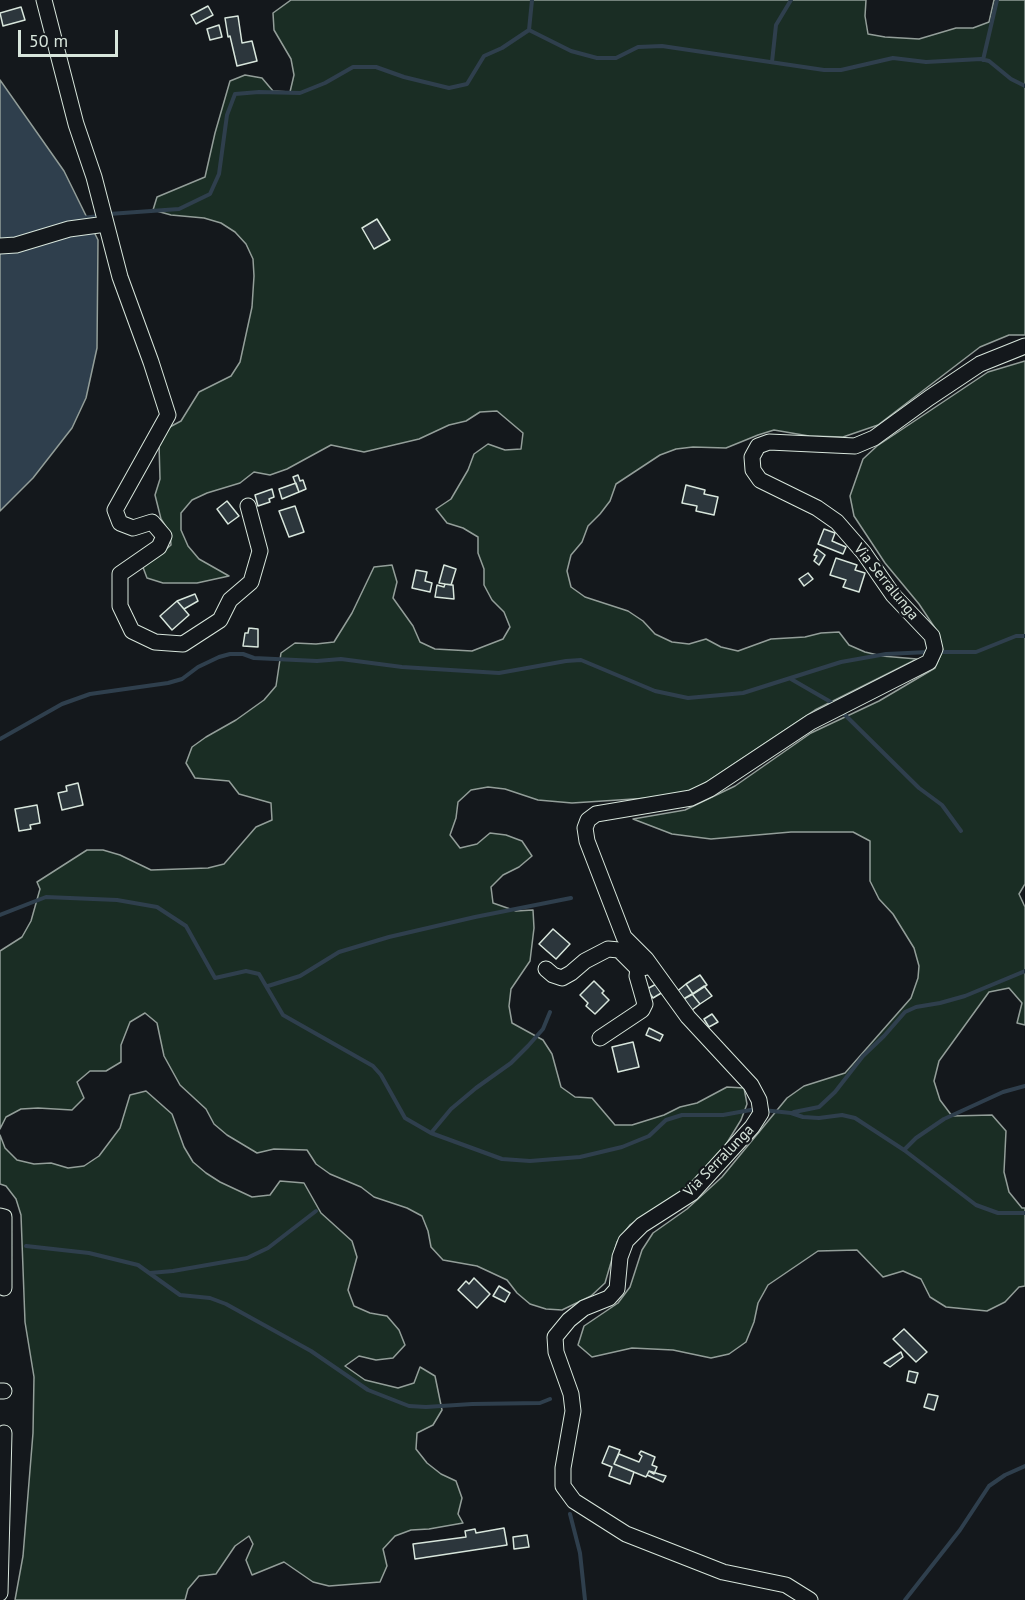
<!DOCTYPE html>
<style>
body{margin:0}
#map{position:relative;width:1025px;height:1600px;overflow:hidden;background:#14181c;font-family:"PT Sans",sans-serif}
canvas{display:block}
.scale{position:absolute;left:18px;top:30px;width:100px;height:27px;box-sizing:border-box;border:3px solid #d8e6dc;border-top:0;padding-left:8px;font-size:18px;line-height:21px;white-space:nowrap;color:#d8e6dc;-webkit-text-stroke:4px #14181c;paint-order:stroke}
</style>
<div id="map">
<canvas width="1025" height="1600"></canvas>
<div class="scale">50 m</div>
</div>
<script>
const c = document.querySelector('canvas').getContext('2d');
c.lineJoin = 'round';
function fillPath(path, color) { c.fillStyle = color; c.fill(path, 'evenodd'); }
const shape = rows => new Path2D(rows.map(r => 'M' + r).join(''));
function stroke(path, color, width, dash) { c.strokeStyle = color; c.lineWidth = width; c.lineCap = dash ? 'butt' : 'round'; c.setLineDash(dash || []); c.stroke(path); }
function write(font, color, halo, rows, align = 'center') {
  c.font = font + ' "PT Sans",sans-serif'; c.lineWidth = 4.5; c.setLineDash([]); c.textBaseline = 'middle'; c.strokeStyle = halo; c.fillStyle = color; for (const [text, x, y, turn = 0] of rows) {
    c.save(); c.translate(x, y); c.rotate((+turn || 0) * Math.PI / 180); c.textAlign = isNaN(turn) ? turn : align; if (halo) c.strokeText(text, 0, 0); c.fillText(text, 0, 0); c.restore();
  }
}
const green = shape([
 [291,0,866,0,865,16,868,34,885,37,919,39,956,28,973,28,989,22,994,0,1025,0,1025,335,1009,335,980,347,878,425,843,437,809,436,774,430,758,435,726,448,693,447,676,449,660,455,616,484,610,501,600,514,588,526,582,542,571,555,567,571,571,587,585,597,628,611,643,621,655,634,672,642,689,644,706,639,721,647,738,651,771,639,805,637,821,633,839,632,849,645,865,652,882,656,917,659,815,710,696,789,678,794,649,798,572,803,538,800,505,789,488,787,471,790,458,802,456,818,450,835,460,848,477,844,490,833,506,835,522,841,532,856,519,867,503,875,491,887,493,903,516,911,533,910,534,928,530,961,511,989,509,1006,512,1023,543,1040,552,1054,561,1087,575,1097,592,1098,615,1125,632,1125,664,1115,680,1107,697,1103,727,1087,744,1088,747,1104,741,1120,722,1151,688,1187,630,1225,617,1242,605,1283,591,1296,562,1310,546,1309,530,1304,517,1293,507,1280,477,1266,443,1260,431,1247,428,1231,422,1216,407,1208,374,1197,361,1187,330,1174,316,1164,307,1150,274,1149,257,1153,227,1135,214,1124,206,1109,180,1085,164,1056,157,1023,145,1013,130,1022,121,1045,121,1062,106,1071,90,1071,77,1082,84,1098,72,1110,38,1108,21,1109,6,1117,0,1129,0,951,22,937,31,921,40,889,37,882,87,850,103,850,120,855,151,870,208,868,224,864,256,827,272,820,271,803,239,794,229,781,195,778,186,763,192,747,206,737,236,720,264,700,276,686,281,653,295,643,316,644,334,642,352,613,374,567,392,565,397,582,393,598,413,626,420,642,435,649,472,651,503,639,510,627,504,612,492,600,484,585,484,569,478,553,478,537,463,528,447,523,436,509,451,499,468,470,474,454,488,444,505,450,521,449,523,433,497,411,480,412,466,421,449,425,419,439,364,452,331,445,287,469,270,475,254,472,240,483,207,493,192,500,181,513,181,530,188,546,199,559,229,576,197,583,163,583,147,578,141,562,158,556,171,545,170,533,161,519,155,495,160,479,159,444,166,429,181,421,199,392,231,376,240,362,252,307,254,276,253,259,246,244,235,232,221,223,204,218,171,215,153,210,157,197,205,177,215,133,230,81,245,75,262,78,273,91,290,92,294,75,291,59,274,30,273,13,291,0],
 [1025,361,1025,884,1019,894,1025,907,1025,1025,1017,1023,1022,1003,1009,988,989,992,939,1061,934,1081,940,1100,952,1116,992,1115,1006,1131,1004,1172,1009,1192,1022,1208,1025,1208,1025,1286,1019,1287,1005,1302,987,1311,946,1307,930,1297,921,1279,903,1271,883,1277,857,1250,818,1251,768,1285,758,1303,754,1322,746,1342,729,1354,711,1358,673,1350,632,1348,592,1357,578,1345,584,1326,618,1303,630,1287,642,1250,653,1233,687,1209,722,1177,787,1098,804,1086,845,1073,911,998,918,978,919,966,914,948,893,914,879,899,870,881,870,841,853,832,791,832,711,839,672,834,633,819,685,810,735,786,811,733,879,701,935,668,943,650,937,631,919,604,885,563,854,516,850,496,863,459,877,446,988,372,1025,361],
 [146,1091,172,1114,184,1147,193,1162,206,1173,220,1182,252,1197,270,1195,280,1181,304,1183,321,1213,352,1241,357,1257,348,1290,354,1306,370,1313,387,1316,399,1330,405,1345,393,1358,376,1360,359,1356,345,1366,365,1380,398,1388,414,1383,420,1367,435,1376,442,1410,433,1425,417,1433,416,1449,427,1463,441,1474,456,1481,462,1498,458,1514,463,1523,429,1529,411,1530,395,1536,383,1549,387,1566,380,1582,329,1586,313,1582,284,1562,252,1575,246,1560,253,1544,249,1536,235,1546,216,1574,199,1576,188,1589,185,1600,15,1600,23,1556,33,1433,34,1377,25,1322,21,1215,16,1199,6,1186,0,1184,0,1135,5,1148,17,1160,34,1164,51,1163,68,1168,84,1166,99,1156,120,1128,130,1095,146,1091]
]);
const water = shape([
 [0,80,64,171,98,240,97,348,86,398,72,428,33,478,0,511,0,80]
]);
const stream = shape([
 [529,30,532,0],
 [983,60,997,0],
 [772,62,776,25,791,0],
 [109,214,179,209,210,194,219,174,227,115,235,94,259,92,300,93,325,83,353,67,376,67,404,77,449,88,467,84,484,56,502,48,529,30,571,51,597,58,616,58,638,47,662,46,824,70,841,70,893,58,926,62,981,59,989,61,1011,79,1025,86],
 [82,218,99,216],
 [939,652,976,652,1016,636,1025,636],
 [791,679,836,705],
 [841,711,919,788,942,805,961,831],
 [0,739,62,704,90,694,168,683,182,679,198,667,219,657,230,654,243,654,254,658,317,661,341,659,402,667,499,673,566,661,581,660,655,691,688,698,743,693,841,662,886,654,929,652],
 [0,915,46,897,117,900,157,907,186,926,215,978,246,971,259,974,283,1015,373,1066,381,1075,405,1118,431,1133,502,1159,530,1161,580,1157,622,1147,649,1136,666,1120,682,1115,723,1115,756,1109],
 [268,986,300,976,339,952,389,937,475,917,571,898],
 [763,1110,791,1113,803,1117,819,1118,842,1115,855,1118,904,1150,976,1205,998,1213,1025,1213],
 [794,1112,819,1107,835,1092,863,1056,884,1036,905,1012,916,1007,940,1003,965,996,1025,971],
 [431,1133,451,1109,476,1088,511,1063,528,1046,543,1029,550,1012],
 [904,1150,916,1138,944,1119,1003,1092,1025,1086],
 [26,1246,89,1253,138,1265,180,1295,210,1298,226,1304,311,1351,368,1390,409,1406,426,1407,472,1404,540,1403,550,1399],
 [150,1273,173,1271,247,1258,268,1248,316,1211],
 [570,1514,580,1553,585,1600],
 [905,1600,960,1530,989,1486,1005,1475,1025,1466]
]);
const building = shape([
 [208,6,213,15,196,24,191,15,208,6],
 [21,7,25,20,3,26,0,13,21,7],
 [238,16,242,43,252,41,257,61,237,66,230,36,228,37,225,18,238,16],
 [219,25,222,37,210,40,207,29,219,25],
 [377,219,390,240,374,249,362,228,377,219],
 [298,475,300,481,303,480,306,489,299,492,293,477,298,475],
 [296,483,299,492,282,499,279,489,296,483],
 [686,485,705,490,704,494,718,497,714,515,696,511,697,506,682,503,686,485],
 [272,489,274,497,269,499,270,502,258,506,255,495,272,489],
 [227,501,239,516,228,524,217,509,227,501],
 [295,506,304,532,289,537,279,511,295,506],
 [824,529,835,533,832,541,846,547,843,554,818,544,824,529],
 [817,549,825,555,819,565,814,561,817,556,814,555,817,549],
 [836,558,857,565,855,570,865,573,859,592,843,587,846,580,830,575,836,558],
 [444,565,456,569,451,585,439,583,444,565],
 [416,570,427,572,425,581,432,583,430,592,412,588,416,570],
 [808,573,813,579,804,586,799,579,808,573],
 [445,584,453,585,454,599,435,597,437,585,444,587,445,584],
 [195,594,198,601,184,609,177,601,195,594],
 [177,601,189,615,172,630,160,616,177,601],
 [249,628,258,629,258,647,243,646,245,633,248,633,249,628],
 [78,783,83,805,62,810,58,793,67,791,66,786,78,783],
 [37,805,40,823,30,825,31,829,19,831,15,809,37,805],
 [553,929,570,944,556,959,539,944,553,929],
 [700,975,707,985,693,994,686,984,700,975],
 [594,981,604,991,602,993,609,1000,595,1014,586,1006,588,1003,580,995,594,981],
 [658,983,663,992,653,998,647,989,658,983],
 [686,984,693,994,680,1001,675,993,686,984],
 [704,986,712,996,700,1004,692,994,704,986],
 [692,994,700,1004,692,1010,680,1001,692,994],
 [712,1014,718,1022,709,1027,704,1019,712,1014],
 [649,1028,663,1035,660,1041,646,1035,649,1028],
 [633,1042,639,1067,618,1072,612,1047,633,1042],
 [474,1278,490,1294,477,1308,458,1290,466,1281,469,1284,474,1278],
 [499,1286,510,1293,505,1302,493,1296,499,1286],
 [904,1329,927,1352,916,1362,893,1339,904,1329],
 [901,1352,903,1357,890,1367,884,1363,901,1352],
 [909,1371,918,1373,915,1383,907,1381,909,1371],
 [928,1394,938,1396,934,1410,924,1407,928,1394],
 [609,1446,620,1450,614,1464,634,1472,630,1484,609,1476,612,1467,602,1463,609,1446],
 [641,1451,655,1457,652,1465,657,1467,654,1474,649,1471,646,1477,614,1464,619,1454,639,1462,642,1456,639,1454,641,1451],
 [649,1471,666,1476,663,1482,647,1475,649,1471],
 [504,1528,507,1545,415,1559,413,1544,466,1537,465,1531,475,1529,476,1533,504,1528],
 [527,1535,529,1547,514,1549,513,1537,527,1535]
]);
const minor = shape([
 [44,0,76,124,94,177,120,277,151,362,168,415,115,510,120,523,133,528,152,522,164,536,159,547,120,574,120,606,132,631,155,642,183,644,220,620,230,600,251,582,260,551,248,506],
 [0,246,16,245,69,229,106,224],
 [546,969,553,975,562,978,571,973,585,961,608,949,619,950,638,969],
 [600,1038,642,1010,645,1004,637,976,638,969,647,967],
 [0,1216,4,1217,4,1288],
 [0,1391,4,1391],
 [0,1593,4,1433],
 [810,1600,786,1585,723,1572,626,1534,574,1501,563,1486,563,1468,573,1411,571,1394,556,1352,555,1337,569,1320,584,1308,609,1298,617,1289,620,1257,626,1241,642,1225,692,1193,752,1127,761,1113,759,1100,751,1085,688,1017,646,959,624,937,587,841,585,828,588,820,596,814,691,798,710,789,811,722,929,662,935,649,932,636,893,595,864,553,837,522,817,508,760,480,753,470,752,457,758,446,769,442,855,446,874,438,929,398,980,364,1025,346]
]);
const streetNames = [
 ["Via Serralunga",886,582,51],
 ["Via Serralunga",719,1161,-46]
];
fillPath(green, '#1a2d24');
stroke(green, '#939e99', 1.5);
fillPath(water, '#2f3f4d');
stroke(water, '#939e99', 1.5);
stroke(stream, '#2f3f4d', 4);
fillPath(building, '#2c363c');
stroke(building, '#d8e6dc', 1.5);
stroke(minor, '#d8e6dc', 17);
stroke(minor, '#14181c', 15);
write('15px', '#d8e6dc', '#14181c', streetNames);
</script>
